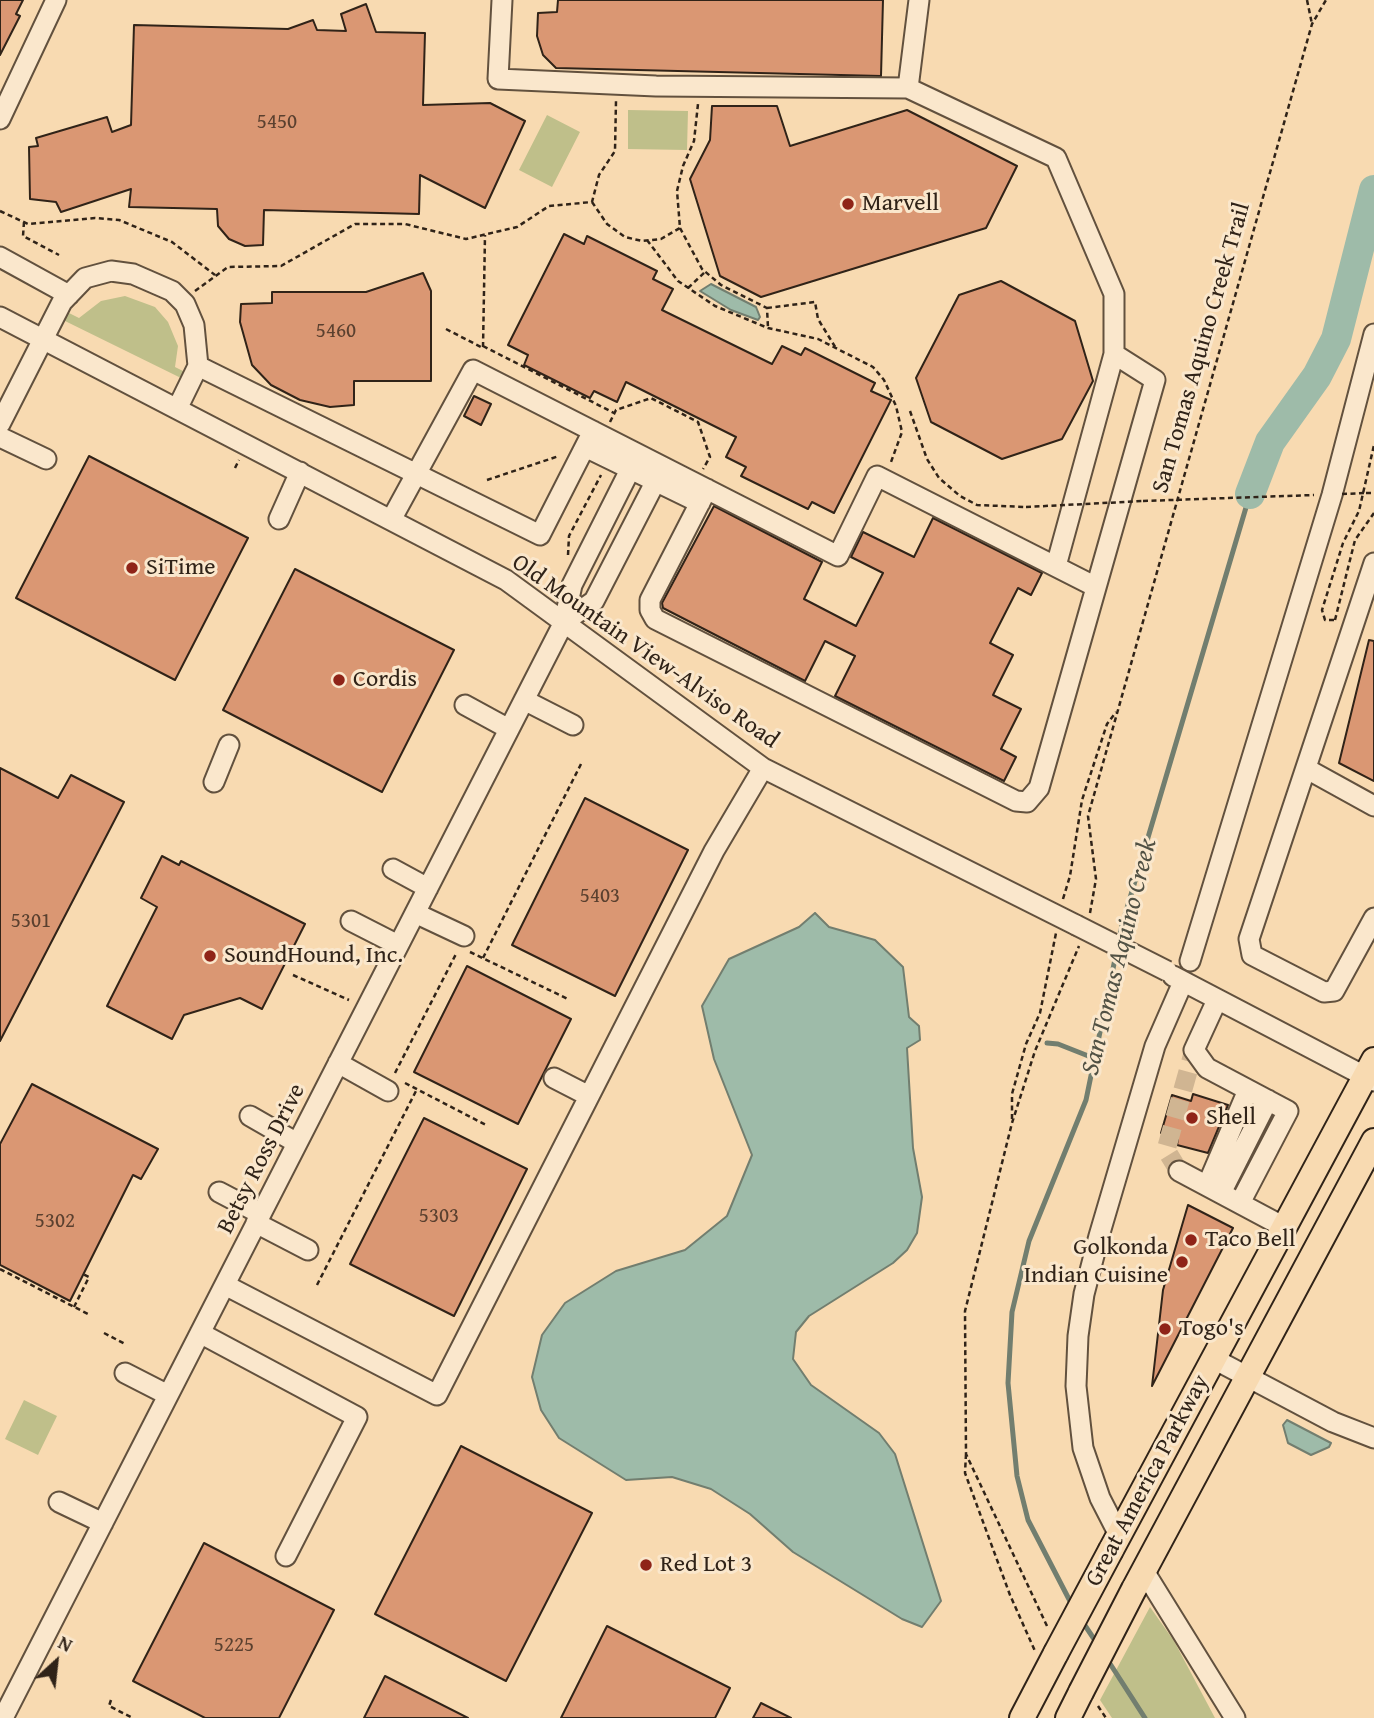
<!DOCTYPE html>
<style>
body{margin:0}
#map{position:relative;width:1374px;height:1718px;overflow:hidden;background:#f8dab1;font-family:"Gentium Book Plus",serif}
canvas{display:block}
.north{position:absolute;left:21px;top:1627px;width:70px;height:70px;-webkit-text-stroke:5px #fae7cc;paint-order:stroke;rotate:27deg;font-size:19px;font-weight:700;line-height:28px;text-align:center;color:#302318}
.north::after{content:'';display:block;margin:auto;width:24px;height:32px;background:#302318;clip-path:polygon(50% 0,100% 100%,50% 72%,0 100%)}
</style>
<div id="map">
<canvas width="1374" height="1718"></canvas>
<div class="north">N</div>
</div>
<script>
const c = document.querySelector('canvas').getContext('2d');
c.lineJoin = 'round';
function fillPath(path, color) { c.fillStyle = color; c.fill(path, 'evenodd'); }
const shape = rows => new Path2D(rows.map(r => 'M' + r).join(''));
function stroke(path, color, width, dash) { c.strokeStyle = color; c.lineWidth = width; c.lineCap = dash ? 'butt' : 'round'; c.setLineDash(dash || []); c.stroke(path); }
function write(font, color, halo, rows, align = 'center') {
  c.font = font + ' "Gentium Book Plus",serif'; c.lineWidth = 6; c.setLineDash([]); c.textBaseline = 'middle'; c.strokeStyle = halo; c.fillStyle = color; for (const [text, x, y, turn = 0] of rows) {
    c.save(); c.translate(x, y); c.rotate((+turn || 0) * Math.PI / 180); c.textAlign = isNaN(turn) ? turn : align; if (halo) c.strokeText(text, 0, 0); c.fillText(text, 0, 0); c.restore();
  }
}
const green = shape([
 [628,110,688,111,687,150,628,149],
 [547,115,580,132,552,187,519,170],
 [125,296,155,307,168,322,178,346,175,367,187,373,183,379,63,320,67,312,79,318,101,301],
 [24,1400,57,1416,38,1455,5,1439],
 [1150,1607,1174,1641,1215,1718,1112,1718,1100,1700]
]);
const water = shape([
 [711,284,756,307,760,317,758,320,731,310,700,291,711,284],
 [815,913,829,927,875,940,903,967,909,1017,919,1026,920,1040,907,1048,913,1148,922,1197,917,1233,907,1250,893,1263,809,1316,796,1332,793,1359,811,1385,879,1433,895,1454,941,1601,922,1627,902,1619,793,1552,750,1514,711,1489,672,1477,626,1480,559,1438,541,1410,532,1377,542,1335,565,1303,616,1271,685,1250,727,1216,752,1155,714,1059,702,1006,729,959,799,927,815,913],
 [1287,1420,1331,1443,1329,1447,1311,1455,1288,1443,1283,1425,1287,1420]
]);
const stream = shape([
 [1047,1043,1058,1044,1096,1059],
 [1073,1607,1028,1520,1017,1476,1008,1383,1012,1312,1029,1241,1086,1100,1122,925,1250,494],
 [1082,1621,1098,1645],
 [1107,1659,1145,1718]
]);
const river = shape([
 [1250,494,1270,442,1317,376,1336,339,1374,190]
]);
const building = shape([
 [0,0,23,0,16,14,20,16,0,55,0,0],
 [558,0,883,0,881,76,556,68,543,55,537,36,538,13,557,12,558,0],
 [366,4,376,32,425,33,423,105,490,103,525,121,485,208,420,175,419,214,264,210,263,245,245,246,229,239,218,226,217,209,129,207,131,189,61,212,56,202,30,199,29,147,38,146,36,138,107,117,112,132,131,125,134,25,288,29,313,20,317,30,346,31,341,14,366,4],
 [712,106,777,106,790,146,907,110,1017,166,986,228,761,297,720,276,690,179,710,140,712,106],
 [564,234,584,244,587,236,657,271,653,279,673,289,662,310,772,364,782,346,801,355,805,348,875,383,871,391,891,400,834,513,812,502,808,509,741,476,746,467,726,457,736,437,626,382,617,402,594,391,590,398,524,365,528,355,508,345,564,234],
 [423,273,431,291,431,381,354,381,354,405,330,407,300,400,271,385,252,365,240,322,241,304,272,303,272,292,366,292,423,273],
 [1001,281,1075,321,1093,381,1062,439,1002,459,931,422,916,378,959,295,1001,281],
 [474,396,491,404,481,425,464,416,474,396],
 [89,456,248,538,175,680,16,598,89,456],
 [714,506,822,562,804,599,856,626,883,573,851,557,863,532,914,557,933,518,1042,573,1031,595,1018,588,990,643,1013,655,993,695,1021,709,1001,749,1016,757,1004,781,835,696,855,656,825,641,805,681,663,608,662,603,714,506],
 [295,569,454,650,382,792,223,710,295,569],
 [1369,640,1374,641,1374,781,1339,763,1369,640],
 [0,768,58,798,71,775,124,802,0,1041,0,768],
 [585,798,688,850,615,996,512,945,585,798],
 [162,856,179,865,181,861,305,924,262,1009,240,998,184,1015,172,1039,107,1006,157,907,141,898,162,856],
 [467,966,571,1019,518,1124,414,1072,467,966],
 [32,1084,158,1149,141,1179,133,1175,70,1301,0,1265,0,1144,32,1084],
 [1193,1094,1228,1105,1208,1153,1177,1145,1178,1138,1161,1133,1172,1095,1191,1101,1193,1094],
 [424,1118,527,1169,454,1316,350,1264,424,1118],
 [1188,1205,1233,1228,1152,1386,1163,1290,1188,1205],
 [461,1446,592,1513,506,1681,375,1614,461,1446],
 [204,1543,334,1610,279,1718,205,1718,133,1681,204,1543],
 [607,1626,730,1688,715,1718,561,1718,607,1626],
 [385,1676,468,1718,364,1718,385,1676],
 [761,1703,791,1718,753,1718,761,1703]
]);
const minorTunnel = shape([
 [1179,1171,1166,1150,1194,1050]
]);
const path = shape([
 [1307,0,1312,24],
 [592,202,607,224,625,237,642,241,661,239,680,228,677,191,683,166,694,141,698,104],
 [0,211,28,224,95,218,119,220,172,242,215,275],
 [24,222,23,236,59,255],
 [680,228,702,269,721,285,767,308,768,328],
 [647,240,678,281,715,306,768,328,818,339,873,367,884,380,896,406,902,432,891,462],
 [688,288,705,272],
 [195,291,228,267,281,266,355,224,405,224,466,239,517,227,549,206,592,202,599,175,615,151,616,101],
 [767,308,815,302,818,319,837,350],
 [446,329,483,348,485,235],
 [483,346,614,413],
 [910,411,927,459,939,478,960,496,977,505,1026,507],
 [610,422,616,410,651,398,698,422,710,457,703,469],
 [235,468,239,460],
 [487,480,559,456],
 [1366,493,1374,493],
 [1143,501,1314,495],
 [568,555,569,536,601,475],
 [1334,620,1325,620,1322,610,1343,543,1359,511,1374,445],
 [1335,620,1355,540,1374,513],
 [1063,899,1070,876,1082,800,1107,724,1116,712],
 [1090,913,1096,879,1088,816,1312,24,1326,0],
 [470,952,568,999],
 [483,958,581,764],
 [293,975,349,1000],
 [395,1073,457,952],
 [405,1083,486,1125],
 [1012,1119,1012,1094,1026,1044,1040,1013,1056,933],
 [0,1269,88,1314],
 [317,1285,417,1089],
 [74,1307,89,1277,83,1274],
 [104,1333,125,1344],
 [966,1454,965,1473,1010,1595,1035,1651],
 [1047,1626,966,1454,965,1311,1012,1123,1035,1051,1079,946],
 [111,1700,109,1706,133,1718],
 [1098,1706,1106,1718]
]);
const minor = shape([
 [502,0,498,79,656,86,908,88,1056,158,1114,294,1114,354],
 [908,88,919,0],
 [0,119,56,0],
 [0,257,69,295],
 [0,317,506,580,763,768,1076,925],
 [177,409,198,366,540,535,593,431],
 [0,424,62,302,85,278,111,271,133,274,172,291,185,304,194,325,198,366],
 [0,437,46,459],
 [585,447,700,503],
 [707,489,650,600,650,610,655,619,1016,801,1027,802,1039,788,1155,380,1114,354,1056,566],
 [279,519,300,472],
 [391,520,473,370,838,556,877,476,1096,587],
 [1374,563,1249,939,1252,955,1324,992,1334,991,1374,918],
 [564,622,594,601,663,467],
 [524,700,573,725],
 [465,705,509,729],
 [1307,769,1374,806],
 [214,782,229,745],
 [393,869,428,888],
 [415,913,464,936],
 [351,921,398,945],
 [1190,961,1332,495,1374,334],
 [1173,976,1374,1081],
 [1217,1000,1194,1050,1207,1068,1288,1111,1240,1203],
 [338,1063,388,1091],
 [554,1078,589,1096],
 [250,1116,297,1143],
 [1179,1171,1284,1227],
 [1207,1186,1248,1090],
 [219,1192,261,1214],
 [1221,1193,1268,1100],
 [256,1223,308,1250],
 [225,1285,437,1395,714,851,763,768],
 [200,1333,357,1417,286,1556],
 [1214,1359,1333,1422,1374,1438],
 [125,1373,168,1395],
 [59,1502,103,1523],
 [1119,1535,1100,1498,1083,1448,1076,1386,1078,1336,1084,1294,1099,1236,1155,1046,1183,982],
 [1144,1571,1235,1718],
 [3,1718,564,622,572,585,638,454]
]);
const major = shape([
 [1111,1550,1374,1060],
 [1134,1589,1374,1141],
 [1022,1718,1056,1653],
 [1068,1718,1081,1692]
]);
const pathBridge = shape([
 [1342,494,1366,493],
 [1026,507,1143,501]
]);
const minorBridge = shape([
 [1076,925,1167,971]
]);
const majorBridge = shape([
 [1056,1653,1111,1550],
 [1081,1692,1134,1589]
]);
const markers = [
 [848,204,7,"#8f2418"],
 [132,568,7,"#8f2418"],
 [339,680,7,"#8f2418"],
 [210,956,7,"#8f2418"],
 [1192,1118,7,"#8f2418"],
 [1191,1240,7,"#8f2418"],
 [1182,1262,7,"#8f2418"],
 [1165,1329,7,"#8f2418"],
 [646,1565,7,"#8f2418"]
];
const numberNames = [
 ["5450",277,123],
 ["5460",336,332],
 ["5403",600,897],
 ["5301",31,922],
 ["5303",439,1217],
 ["5302",55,1222],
 ["5225",234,1646]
];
const poiNames = [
 ["Marvell",862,204],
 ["SiTime",146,568],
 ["Cordis",353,680],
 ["SoundHound, Inc.",224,956],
 ["Shell",1206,1118],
 ["Taco Bell",1205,1240],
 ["Golkonda",1168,1248,"right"],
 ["Indian Cuisine",1168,1276,"right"],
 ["Togo's",1179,1329],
 ["Red Lot 3",660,1565]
];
const streetNames = [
 ["San Tomas Aquino Creek Trail",1202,348,-74],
 ["Old Mountain View-Alviso Road",645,652,35],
 ["Betsy Ross Drive",262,1159,-63],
 ["Great America Parkway",1148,1481,-62]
];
const waterNames = [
 ["San Tomas Aquino Creek",1120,957,-76]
];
fillPath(green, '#bfbf8a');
fillPath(water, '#9ebba9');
stroke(water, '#727e6f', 2);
stroke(stream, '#727e6f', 5);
stroke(river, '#9ebba9', 30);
fillPath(building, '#da9773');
stroke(building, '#302318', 2);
stroke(minorTunnel, '#d0b592', 19, [19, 10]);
stroke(minor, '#62513e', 23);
stroke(major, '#302318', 28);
stroke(path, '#302318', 2.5, [5, 3.5]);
stroke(minor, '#fae7cc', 19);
stroke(major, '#f8dab1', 24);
stroke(minorBridge, '#62513e', 23, []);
stroke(majorBridge, '#302318', 28, []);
stroke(pathBridge, '#302318', 2.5, [5, 3.5]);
stroke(minorBridge, '#fae7cc', 19);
stroke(majorBridge, '#f8dab1', 24);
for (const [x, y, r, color] of markers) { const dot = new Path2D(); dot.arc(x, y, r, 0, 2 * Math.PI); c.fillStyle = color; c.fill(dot); stroke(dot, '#fae7cc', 2.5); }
write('21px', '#5a402f', null, numberNames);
write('24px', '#302318', '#fae7cc', poiNames, 'left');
write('24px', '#302318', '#fae7cc', streetNames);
write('italic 26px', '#515144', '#fae7cc', waterNames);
</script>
